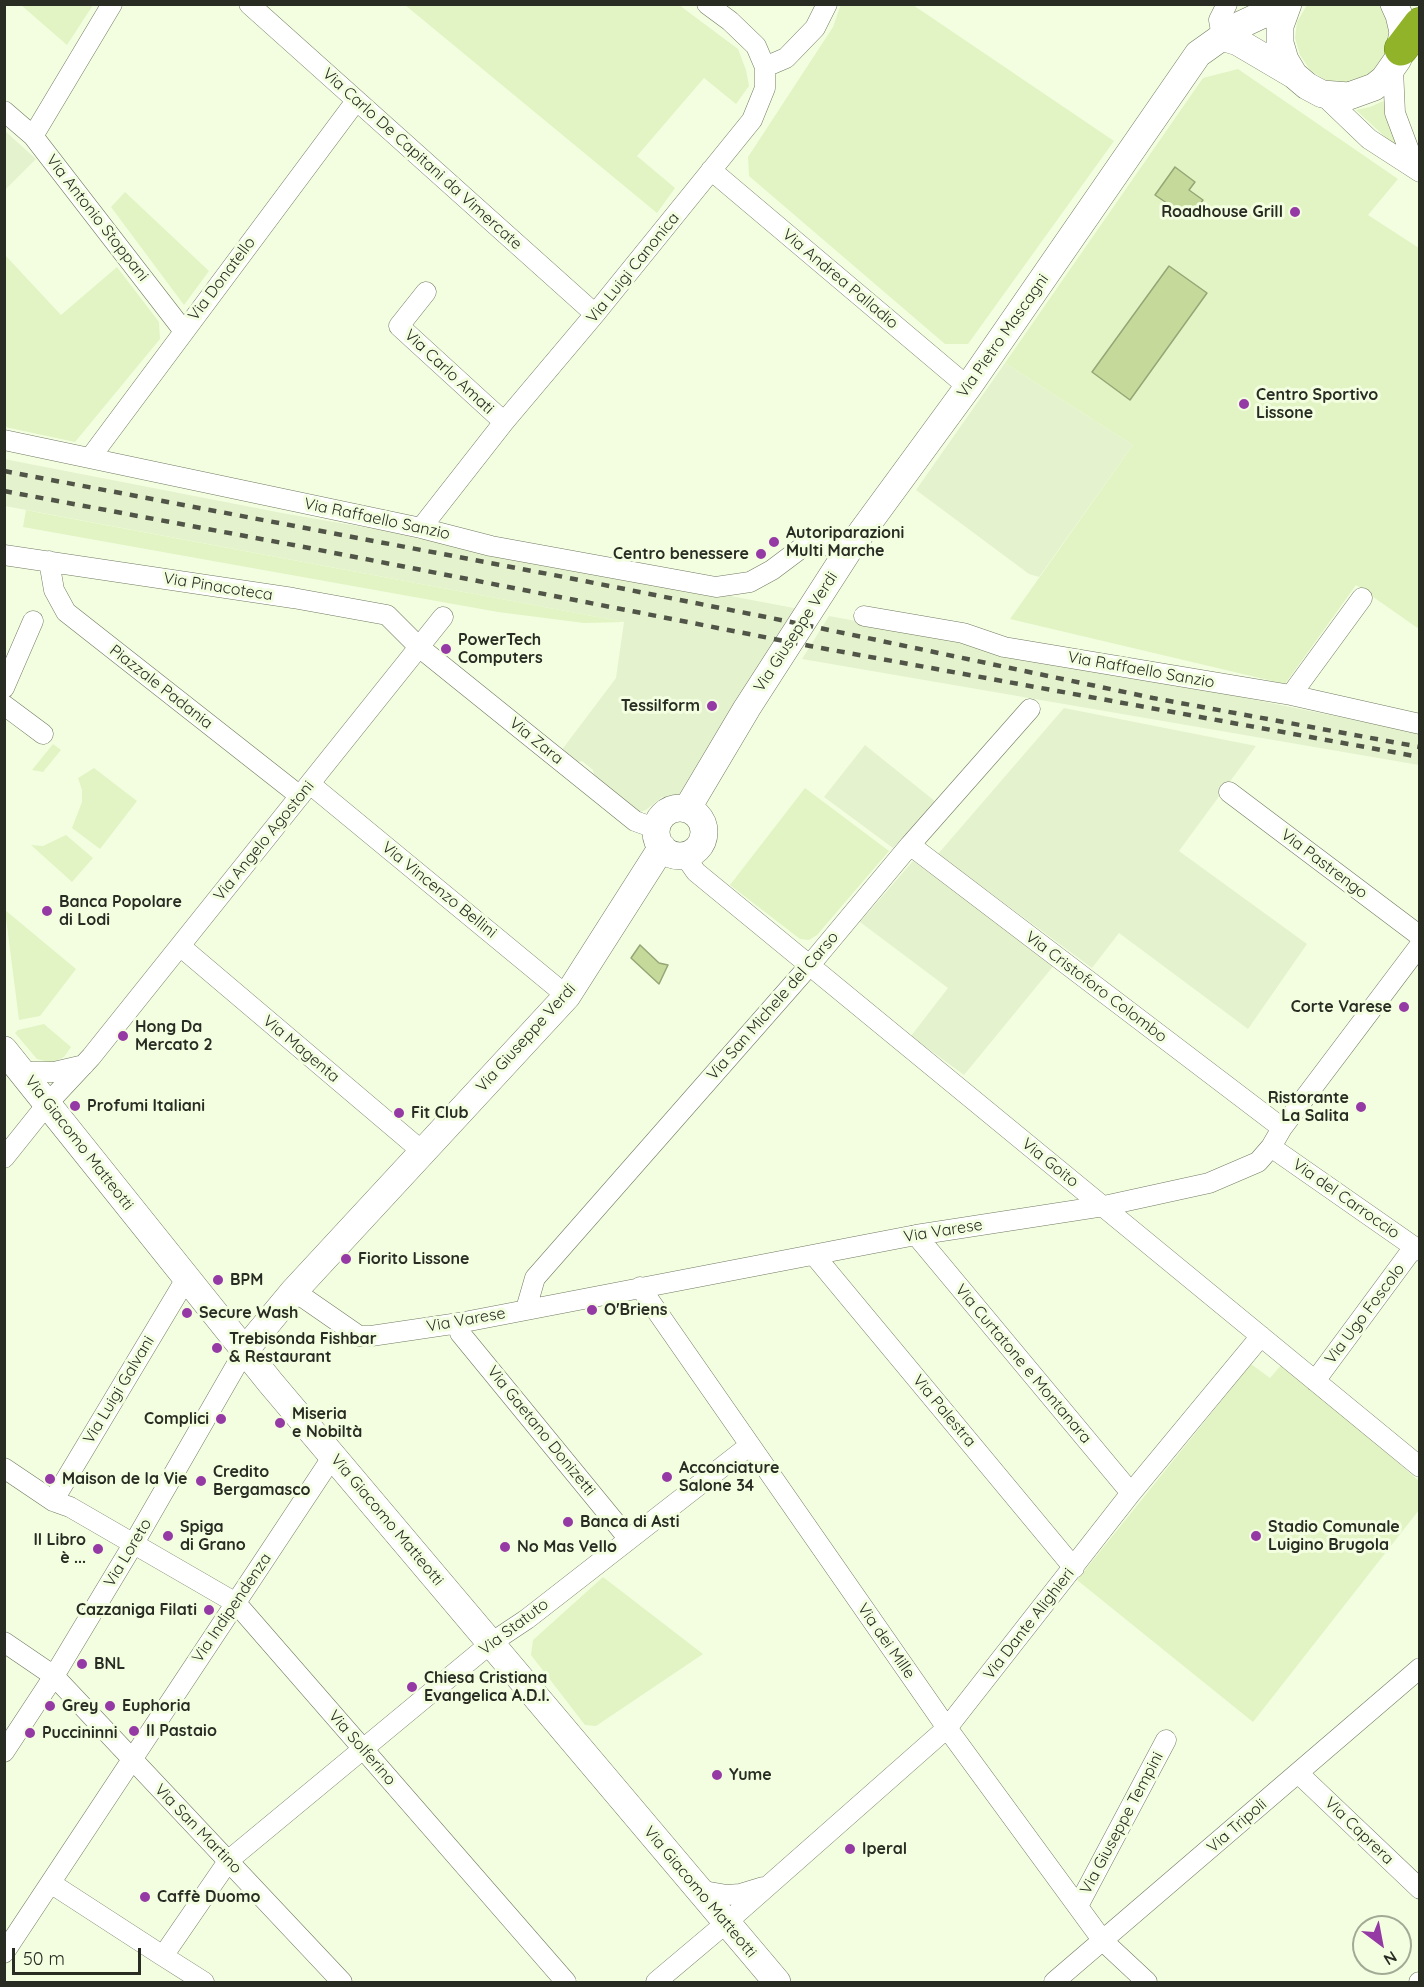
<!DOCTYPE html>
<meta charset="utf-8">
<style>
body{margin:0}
#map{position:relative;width:1424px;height:1987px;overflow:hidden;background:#f3fee1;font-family:Quicksand,sans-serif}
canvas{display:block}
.frame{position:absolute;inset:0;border:6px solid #292c22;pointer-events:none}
.north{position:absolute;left:1352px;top:1915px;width:60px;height:60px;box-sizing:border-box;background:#f3fee1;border:2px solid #a2aa95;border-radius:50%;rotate:148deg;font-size:16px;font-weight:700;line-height:24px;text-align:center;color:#292c22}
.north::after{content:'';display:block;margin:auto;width:21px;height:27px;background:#953aa5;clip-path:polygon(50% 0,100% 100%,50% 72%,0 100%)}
.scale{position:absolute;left:12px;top:1948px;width:129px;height:27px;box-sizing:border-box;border:3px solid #292c22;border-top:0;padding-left:8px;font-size:18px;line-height:21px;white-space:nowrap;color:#292c22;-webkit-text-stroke:4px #f3fee1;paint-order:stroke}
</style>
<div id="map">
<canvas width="1424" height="1987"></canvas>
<div class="frame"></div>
<div class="north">N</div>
<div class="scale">50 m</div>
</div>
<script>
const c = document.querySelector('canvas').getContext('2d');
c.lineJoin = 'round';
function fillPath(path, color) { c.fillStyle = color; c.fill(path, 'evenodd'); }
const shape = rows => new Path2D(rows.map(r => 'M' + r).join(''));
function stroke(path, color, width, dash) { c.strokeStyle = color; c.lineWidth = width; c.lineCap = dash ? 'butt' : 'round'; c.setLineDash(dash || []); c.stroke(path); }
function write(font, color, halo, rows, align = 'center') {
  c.font = font + ' Quicksand,sans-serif'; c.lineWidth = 6; c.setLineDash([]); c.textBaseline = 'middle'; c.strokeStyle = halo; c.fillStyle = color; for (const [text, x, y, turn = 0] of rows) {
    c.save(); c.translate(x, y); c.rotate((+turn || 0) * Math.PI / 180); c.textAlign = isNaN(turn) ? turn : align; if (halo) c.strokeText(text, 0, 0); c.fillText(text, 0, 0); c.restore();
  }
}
const built = shape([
 [5,131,36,159,5,190],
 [1005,363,1133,445,1039,577,1029,574,916,490],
 [4,459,282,513,404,534,799,609,682,797,662,797,646,810,637,813,596,784,593,770,582,761,574,763,561,751,616,678,624,622,5,506],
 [829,616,944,637,1419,733,1419,765,802,659],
 [1064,708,1256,746,1179,851,1307,944,1248,1029,1119,933,1092,968,938,854],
 [865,745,936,802,893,848,824,797],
 [913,861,1055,964,964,1075,911,1036,948,988,860,922]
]);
const green = shape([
 [841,4,913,5,1114,141,968,344,945,344,749,176,748,157,833,27],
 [21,5,93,5,67,45],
 [405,5,679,5,738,49,746,70,749,86,736,104,704,78,637,156,675,188,657,213],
 [1307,5,1380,5,1391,28,1389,49,1383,61,1368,76,1358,81,1342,83,1325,80,1310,70,1300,55,1295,38,1297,22],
 [1238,69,1398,179,1368,215,1419,248,1419,629,1356,585,1285,684,1010,619,1133,445,1005,363,1203,78],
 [1388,99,1397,148,1356,110,1370,107],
 [125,192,209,271,184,305,111,207],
 [5,255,61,315,117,267,159,322,160,339,75,442,5,427],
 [26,510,41,513,624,622,584,623,498,612,23,527],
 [53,744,61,750,43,772,32,770],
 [94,768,137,801,100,849,72,828,82,802,82,790,78,778],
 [805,788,889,851,817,935,809,940,800,939,730,885],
 [66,835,93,858,72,882,31,845,43,846],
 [5,910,76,969,40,1016,19,1020],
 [44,1024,71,1047,64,1057,52,1063,37,1059,15,1033,18,1030],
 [1283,1363,1419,1481,1419,1510,1253,1722,1077,1580,1251,1364,1270,1378],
 [603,1577,703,1654,596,1726,585,1725,531,1655,533,1640]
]);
const water = shape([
 [1175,167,1195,182,1189,190,1203,200,1190,219,1155,195,1175,167],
 [1169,266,1207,293,1130,400,1092,372,1169,266],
 [640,945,659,963,668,965,659,984,631,958,640,945]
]);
const street = shape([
 [249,4,595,314],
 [1222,37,1219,20,1227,4],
 [765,67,786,58,815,28,827,4],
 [1393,69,1395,113,1410,153,1420,165],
 [1322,94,1369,139,1420,172],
 [4,111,33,136,183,330],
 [33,136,112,4],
 [711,170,968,387],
 [426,292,399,326,504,422],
 [4,440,421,528,491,546,716,587,750,582,772,570,800,549,811,544,850,548],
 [90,458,356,101],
 [421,528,504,422,595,314,752,120,765,88,765,67,756,46,730,21,707,4],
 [4,555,293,598,387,615,419,647,635,821,657,829],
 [49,561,54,590,66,612,300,796],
 [864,616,963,633,1004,647,1291,695,1420,724],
 [4,688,33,621],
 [1291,695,1362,598],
 [4,705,43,734],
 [310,784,567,996],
 [1229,792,1420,936],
 [910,845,1282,1128],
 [684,855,696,872,1420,1467],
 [180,946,423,1152],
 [22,1072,54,1072,84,1065],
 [1271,1147,1420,1251],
 [4,1158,48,1103,91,1057,443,617],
 [916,1235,1131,1493],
 [814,1255,1074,1568],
 [640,1287,947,1728,1103,1941,1147,1982],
 [294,1291,359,1336,371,1336,459,1323,916,1235,1104,1206,1209,1183,1258,1162,1271,1147,1282,1128,1420,945],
 [526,1309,535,1278,809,966,910,845,1030,709],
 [459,1323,460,1333,628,1538],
 [1315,1381,1414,1247],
 [4,1468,53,1501,70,1507,236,1603,566,1982],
 [53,1501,186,1279],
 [4,1642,54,1676,342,1982],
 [4,1752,54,1676,134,1543,245,1350],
 [1298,1773,1420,1889],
 [52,1884,163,1956,229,1860,491,1643,527,1619,749,1446],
 [698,1890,727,1895,740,1894,763,1887],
 [1078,1906,1166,1740],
 [4,1953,333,1456],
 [163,1956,204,1982],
 [656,1982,726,1923,947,1728,1131,1493,1261,1336],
 [1054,1982,1420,1668],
 [1419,1982,1420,1982]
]);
const secondary = shape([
 [1288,4,1280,26,1280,43,1285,60,1294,75,1307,86,1322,94,1349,96,1374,87,1384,79,1398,59,1403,32,1399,15,1394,4],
 [1222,37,1238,42,1294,75],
 '656 832a24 24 0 1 1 48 0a24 24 0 1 1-48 0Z',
 [687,809,747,708,850,548,968,387,1198,54,1236,27,1272,10,1286,9],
 [4,1050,270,1382,777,1982],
 [245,1350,294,1291,567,996,662,847]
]);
const highway = shape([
 [1401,49,1420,24]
]);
const rail = shape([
 [4,471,564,577,791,622,1153,698,1420,747],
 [4,491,304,547,810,646,1420,757]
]);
const markers = [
 [1295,212,6,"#953aa5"],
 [1244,404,6,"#953aa5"],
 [774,542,6,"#953aa5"],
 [761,554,6,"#953aa5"],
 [446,649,6,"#953aa5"],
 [712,706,6,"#953aa5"],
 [47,911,6,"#953aa5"],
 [1404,1007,6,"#953aa5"],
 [123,1036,6,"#953aa5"],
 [75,1106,6,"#953aa5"],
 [1361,1107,6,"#953aa5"],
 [399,1113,6,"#953aa5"],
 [346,1259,6,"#953aa5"],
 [218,1280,6,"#953aa5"],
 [592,1310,6,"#953aa5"],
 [187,1313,6,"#953aa5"],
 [217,1348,6,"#953aa5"],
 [221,1419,6,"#953aa5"],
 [280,1423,6,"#953aa5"],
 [667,1477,6,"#953aa5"],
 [50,1479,6,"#953aa5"],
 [201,1481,6,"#953aa5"],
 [568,1522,6,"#953aa5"],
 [168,1536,6,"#953aa5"],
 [1256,1536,6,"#953aa5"],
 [505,1547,6,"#953aa5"],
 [98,1549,6,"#953aa5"],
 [209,1610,6,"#953aa5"],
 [82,1664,6,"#953aa5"],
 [412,1687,6,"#953aa5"],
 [50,1706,6,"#953aa5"],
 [110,1706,6,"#953aa5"],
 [134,1731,6,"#953aa5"],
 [30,1733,6,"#953aa5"],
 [717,1775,6,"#953aa5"],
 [850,1849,6,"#953aa5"],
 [145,1897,6,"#953aa5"]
];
const streetNames = [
 ["Via Carlo De Capitani da Vimercate",422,159,42],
 ["Via Antonio Stoppani",97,218,52],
 ["Via Luigi Canonica",633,268,-51],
 ["Via Donatello",222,279,-53],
 ["Via Andrea Palladio",840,279,40],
 ["Via Pietro Mascagni",1003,336,-55],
 ["Via Carlo Amati",449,372,43],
 ["Via Raffaello Sanzio",377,519,12],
 ["Via Pinacoteca",218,587,9],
 ["Via Giuseppe Verdi",796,632,-57],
 ["Via Raffaello Sanzio",1141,670,10],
 ["Piazzale Padania",161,687,38],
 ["Via Zara",536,741,39],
 ["Via Angelo Agostoni",264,841,-51],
 ["Via Pastrengo",1324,864,37],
 ["Via Vincenzo Bellini",439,890,39],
 ["Via Cristoforo Colombo",1096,987,37],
 ["Via San Michele del Carso",773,1006,-49],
 ["Via Giuseppe Verdi",526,1038,-48],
 ["Via Magenta",301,1049,40],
 ["Via Giacomo Matteotti",79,1143,52],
 ["Via Goito",1050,1163,39],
 ["Via del Carroccio",1346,1199,35],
 ["Via Varese",943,1231,-9],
 ["Via Ugo Foscolo",1365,1314,-53],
 ["Via Varese",466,1320,-10],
 ["Via Curtatone e Montanara",1023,1364,50],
 ["Via Luigi Galvani",119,1390,-59],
 ["Via Palestra",944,1411,50],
 ["Via Gaetano Donizetti",541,1431,51],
 ["Via Giacomo Matteotti",387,1520,50],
 ["Via Loreto",128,1553,-59],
 ["Via Indipendenza",232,1608,-56],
 ["Via Dante Alighieri",1029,1624,-52],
 ["Via Statuto",514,1627,-37],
 ["Via dei Mille",886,1641,55],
 ["Via Solferino",362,1748,49],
 ["Via Giuseppe Tempini",1122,1823,-62],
 ["Via Tripoli",1237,1826,-41],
 ["Via San Martino",198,1829,46],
 ["Via Caprera",1359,1831,44],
 ["Via Giacomo Matteotti",700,1892,50]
];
const poiNames = [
 ["Roadhouse Grill",1283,212,"right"],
 ["Centro Sportivo",1256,395],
 ["Lissone",1256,413],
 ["Autoriparazioni",786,533],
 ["Multi Marche",786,551],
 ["Centro benessere",749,554,"right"],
 ["PowerTech",458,640],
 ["Computers",458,658],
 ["Tessilform",700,706,"right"],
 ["Banca Popolare",59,902],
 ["di Lodi",59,920],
 ["Corte Varese",1392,1007,"right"],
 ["Hong Da",135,1027],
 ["Mercato 2",135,1045],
 ["Ristorante",1349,1098,"right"],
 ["La Salita",1349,1116,"right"],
 ["Profumi Italiani",87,1106],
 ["Fit Club",411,1113],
 ["Fiorito Lissone",358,1259],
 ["BPM",230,1280],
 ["O'Briens",604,1310],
 ["Secure Wash",199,1313],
 ["Trebisonda Fishbar",229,1339],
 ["& Restaurant",229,1357],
 ["Miseria",292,1414],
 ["e Nobiltà",292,1432],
 ["Complici",209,1419,"right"],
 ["Acconciature",679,1468],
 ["Salone 34",679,1486],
 ["Credito",213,1472],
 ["Bergamasco",213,1490],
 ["Maison de la Vie",62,1479],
 ["Banca di Asti",580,1522],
 ["Spiga",180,1527],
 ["di Grano",180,1545],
 ["Stadio Comunale",1268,1527],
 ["Luigino Brugola",1268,1545],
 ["Il Libro",86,1540,"right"],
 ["è ...",86,1558,"right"],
 ["No Mas Vello",517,1547],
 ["Cazzaniga Filati",197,1610,"right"],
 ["BNL",94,1664],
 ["Chiesa Cristiana",424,1678],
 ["Evangelica A.D.I.",424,1696],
 ["Grey",62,1706],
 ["Euphoria",122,1706],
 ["Il Pastaio",146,1731],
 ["Puccininni",42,1733],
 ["Yume",729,1775],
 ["Iperal",862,1849],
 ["Caffè Duomo",157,1897]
];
fillPath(built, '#e5f2ce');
fillPath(green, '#e2f4c3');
fillPath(water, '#c5da9a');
stroke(water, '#96a676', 1.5);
stroke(street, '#717a61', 21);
stroke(secondary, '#717a61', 28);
stroke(highway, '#6c8427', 34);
stroke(street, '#fff', 20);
stroke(secondary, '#fff', 27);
stroke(highway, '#90b329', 33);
stroke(rail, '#515548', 4.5, [8, 8]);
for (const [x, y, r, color] of markers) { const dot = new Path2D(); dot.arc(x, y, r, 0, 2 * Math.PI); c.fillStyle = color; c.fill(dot); stroke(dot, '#f3fee1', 2); }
write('16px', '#292c22', '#f3fee1', streetNames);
write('bold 16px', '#292c22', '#f3fee1', poiNames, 'left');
</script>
